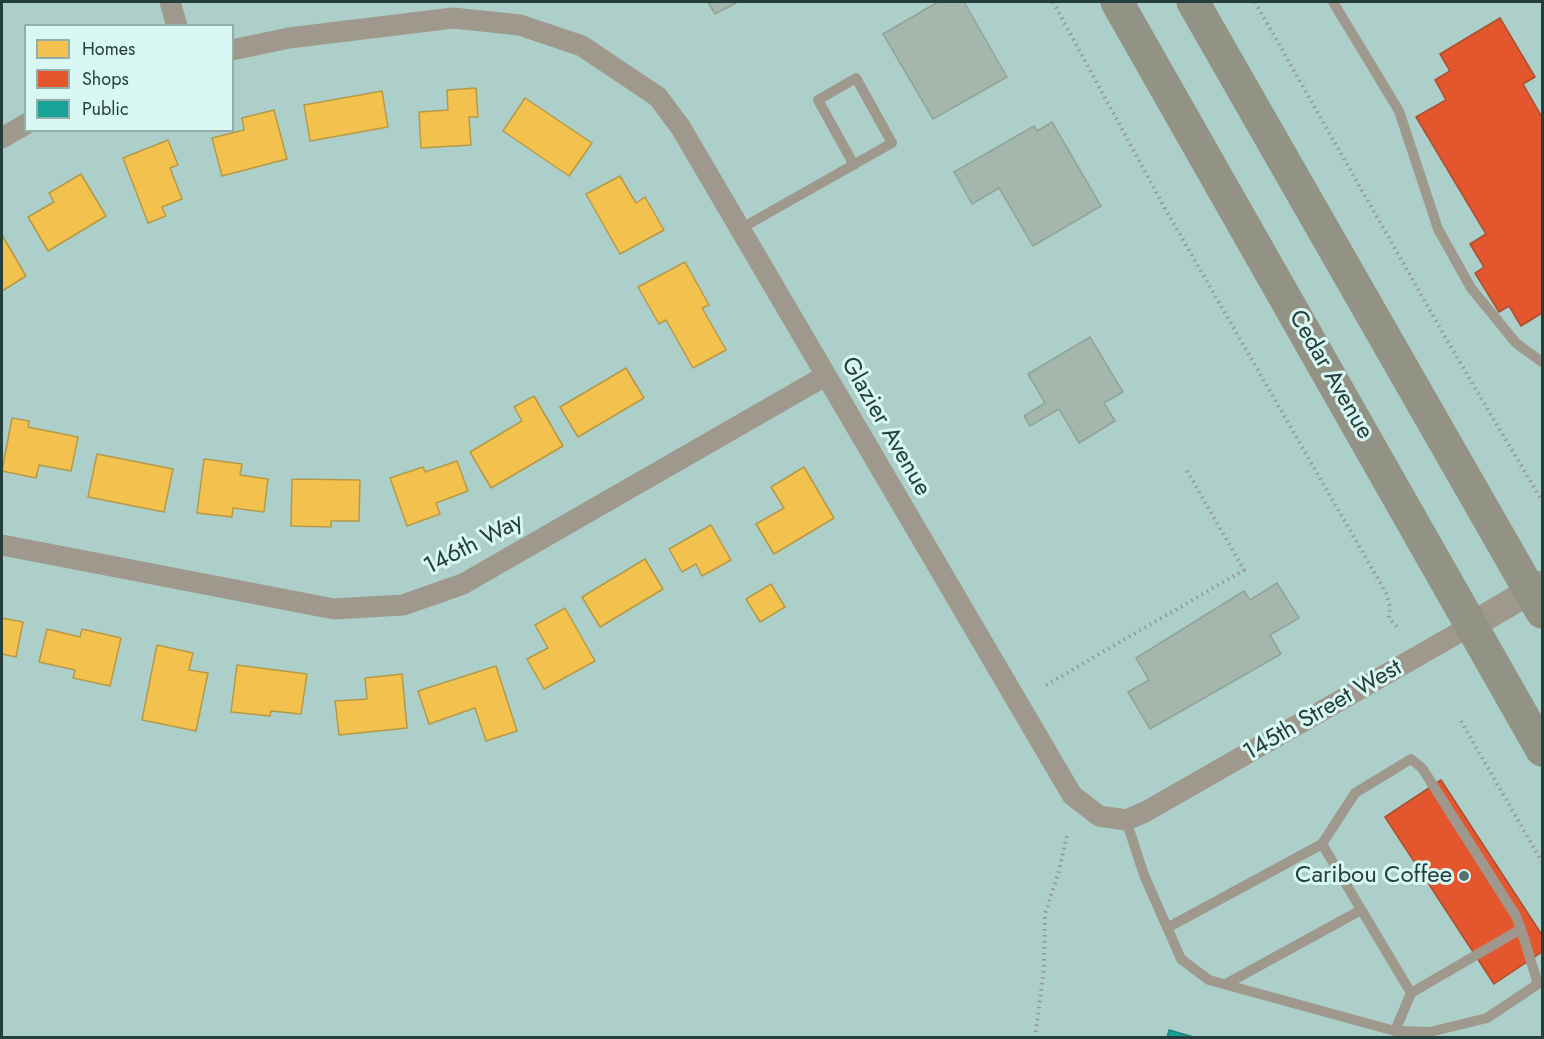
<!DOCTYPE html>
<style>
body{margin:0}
#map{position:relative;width:1544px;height:1039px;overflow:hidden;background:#adcfca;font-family:Jost,sans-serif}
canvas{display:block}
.frame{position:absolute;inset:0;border:3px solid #243e3b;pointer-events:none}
.legend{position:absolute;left:24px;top:24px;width:210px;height:108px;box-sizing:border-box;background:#d9f8f3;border:2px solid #91aea9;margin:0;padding:8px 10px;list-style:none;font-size:18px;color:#243e3b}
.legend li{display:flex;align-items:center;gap:12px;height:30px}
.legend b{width:30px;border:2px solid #91aea9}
</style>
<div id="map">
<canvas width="1544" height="1039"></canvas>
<div class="frame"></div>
<ul class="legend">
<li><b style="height:16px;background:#f2c14e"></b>Homes</li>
<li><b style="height:16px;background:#e4572e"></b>Shops</li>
<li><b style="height:16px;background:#17a398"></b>Public</li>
</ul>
</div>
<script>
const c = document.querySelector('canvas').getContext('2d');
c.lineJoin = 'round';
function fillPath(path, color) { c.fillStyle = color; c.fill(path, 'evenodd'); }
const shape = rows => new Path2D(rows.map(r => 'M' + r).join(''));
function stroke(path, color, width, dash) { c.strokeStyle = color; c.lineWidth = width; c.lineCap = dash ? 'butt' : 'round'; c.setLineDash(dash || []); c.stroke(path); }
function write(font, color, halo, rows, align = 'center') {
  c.font = font + ' Jost,sans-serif'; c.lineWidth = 6; c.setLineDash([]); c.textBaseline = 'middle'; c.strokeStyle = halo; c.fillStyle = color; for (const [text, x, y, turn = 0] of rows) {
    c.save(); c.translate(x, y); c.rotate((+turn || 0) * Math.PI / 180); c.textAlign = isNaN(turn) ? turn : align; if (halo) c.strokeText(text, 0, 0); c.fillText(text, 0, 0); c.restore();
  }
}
const homes = shape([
 [476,88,478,117,469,117,471,145,421,148,419,112,448,110,447,90,476,88],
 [382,91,388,127,310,141,304,105,382,91],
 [525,98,592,143,569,176,503,131,525,98],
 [274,110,287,159,222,176,212,138,244,130,242,118,274,110],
 [168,140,178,165,170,168,182,199,162,207,166,216,148,223,123,158,168,140],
 [81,174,106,216,48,251,28,217,54,202,49,193,81,174],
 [620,176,636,203,645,197,664,230,620,254,586,194,620,176],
 [2,235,26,276,2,291,2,235],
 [685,262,709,305,702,308,726,350,693,368,666,320,659,324,638,287,685,262],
 [626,368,644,398,578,437,560,407,626,368],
 [534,396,563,446,491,488,470,452,522,421,514,407,534,396],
 [12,418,29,421,28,427,78,437,71,471,39,465,36,478,2,471,12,418],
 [97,454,173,469,164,512,88,497,97,454],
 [204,459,242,464,240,475,268,479,264,512,233,508,232,517,197,513,204,459],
 [457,461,468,491,436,503,440,514,407,526,390,478,423,467,425,472,457,461],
 [804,467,834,518,774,554,756,524,784,508,771,487,804,467],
 [292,479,360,480,359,521,331,521,331,527,291,526,292,479],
 [711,525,731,560,702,576,696,564,682,572,669,549,711,525],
 [645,559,663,589,600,627,582,597,645,559],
 [771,584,785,607,760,622,746,599,771,584],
 [565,608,595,661,544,689,527,659,548,648,535,625,565,608],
 [2,618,23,622,16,657,2,654,2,618],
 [47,629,80,637,82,629,121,638,110,686,73,678,75,670,39,662,47,629],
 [157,645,193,653,189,670,208,673,196,731,142,720,157,645],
 [237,665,307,674,301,714,271,711,270,716,231,712,237,665],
 [496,666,517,731,486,741,475,708,429,724,418,691,496,666],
 [402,674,407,728,339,735,335,701,367,699,365,678,402,674]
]);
const shops = shape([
 [1500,18,1535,77,1523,84,1542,117,1542,313,1521,326,1509,306,1499,312,1475,273,1484,267,1470,244,1486,234,1416,117,1446,100,1435,80,1450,71,1440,54,1500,18],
 [1441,780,1542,935,1542,952,1494,984,1385,817,1441,780]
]);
const public = shape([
 [1169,1030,1197,1038,1167,1038,1169,1030]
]);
const building = shape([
 [708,2,738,2,715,14,708,2],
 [938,2,964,2,1007,77,933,119,883,34,938,2],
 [1052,122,1101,206,1033,246,999,188,972,204,954,172,1034,126,1037,131,1052,122],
 [1090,337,1123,392,1104,403,1115,421,1079,443,1059,409,1030,426,1024,416,1045,403,1028,374,1090,337],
 [1277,583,1299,618,1270,635,1281,654,1150,729,1128,692,1149,680,1136,658,1244,591,1250,600,1277,583]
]);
const path = shape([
 [1053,2,1167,212,1386,593,1390,607,1389,618,1400,630],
 [1255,2,1448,342,1542,501],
 [1046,685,1244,570,1186,469],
 [1461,721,1542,862],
 [1035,1038,1044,968,1045,914,1058,874,1067,836]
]);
const service = shape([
 [1333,2,1399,111,1438,229,1471,288,1516,343,1542,362],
 [740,229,892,143,856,78,818,100,854,165],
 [1126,820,1144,875,1181,959,1209,980,1395,1031,1430,1032,1487,1018,1538,984,1521,929,1411,993,1395,1031],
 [1322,844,1355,793,1411,759,1422,768,1516,916,1521,929],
 [1167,928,1322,844,1411,993],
 [1226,984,1361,910]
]);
const minor = shape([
 [170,2,177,26],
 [232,50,289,38,453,18,520,25,582,46,658,97,681,128,1072,795,1099,816,1126,820,1145,812,1472,625],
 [2,138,26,124],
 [2,545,334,609,403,605,463,584,825,376]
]);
const tertiary = shape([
 [1472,625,1542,584]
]);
const trunk = shape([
 [1117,2,1542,750],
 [1193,2,1542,612]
]);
const markers = [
 [1464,876,6,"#54716d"]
];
const streetNames = [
 ["Cedar Avenue",1330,375,60],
 ["Glazier Avenue",885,427,60],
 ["146th Way",474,545,-27],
 ["145th Street West",1323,711,-30]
];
const poiNames = [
 ["Caribou Coffee",1452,876]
];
fillPath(homes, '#f2c14e');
stroke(homes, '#b49a48', 1.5);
fillPath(shops, '#e4572e');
stroke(shops, '#aa5032', 1.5);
fillPath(public, '#17a398');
stroke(public, '#1b857c', 1.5);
fillPath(building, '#a5b7ad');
stroke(building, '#91a498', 1.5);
stroke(path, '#94988f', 4, [1.5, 4.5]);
stroke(service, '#9f988c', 10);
stroke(minor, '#9f988c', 21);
stroke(tertiary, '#9f988c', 27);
stroke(trunk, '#929285', 33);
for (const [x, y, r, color] of markers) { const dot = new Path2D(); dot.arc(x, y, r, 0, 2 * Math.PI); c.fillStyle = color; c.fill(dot); stroke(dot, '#d9f8f3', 2); }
write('24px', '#243e3b', '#d9f8f3', streetNames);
write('24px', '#243e3b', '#d9f8f3', poiNames, 'right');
</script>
